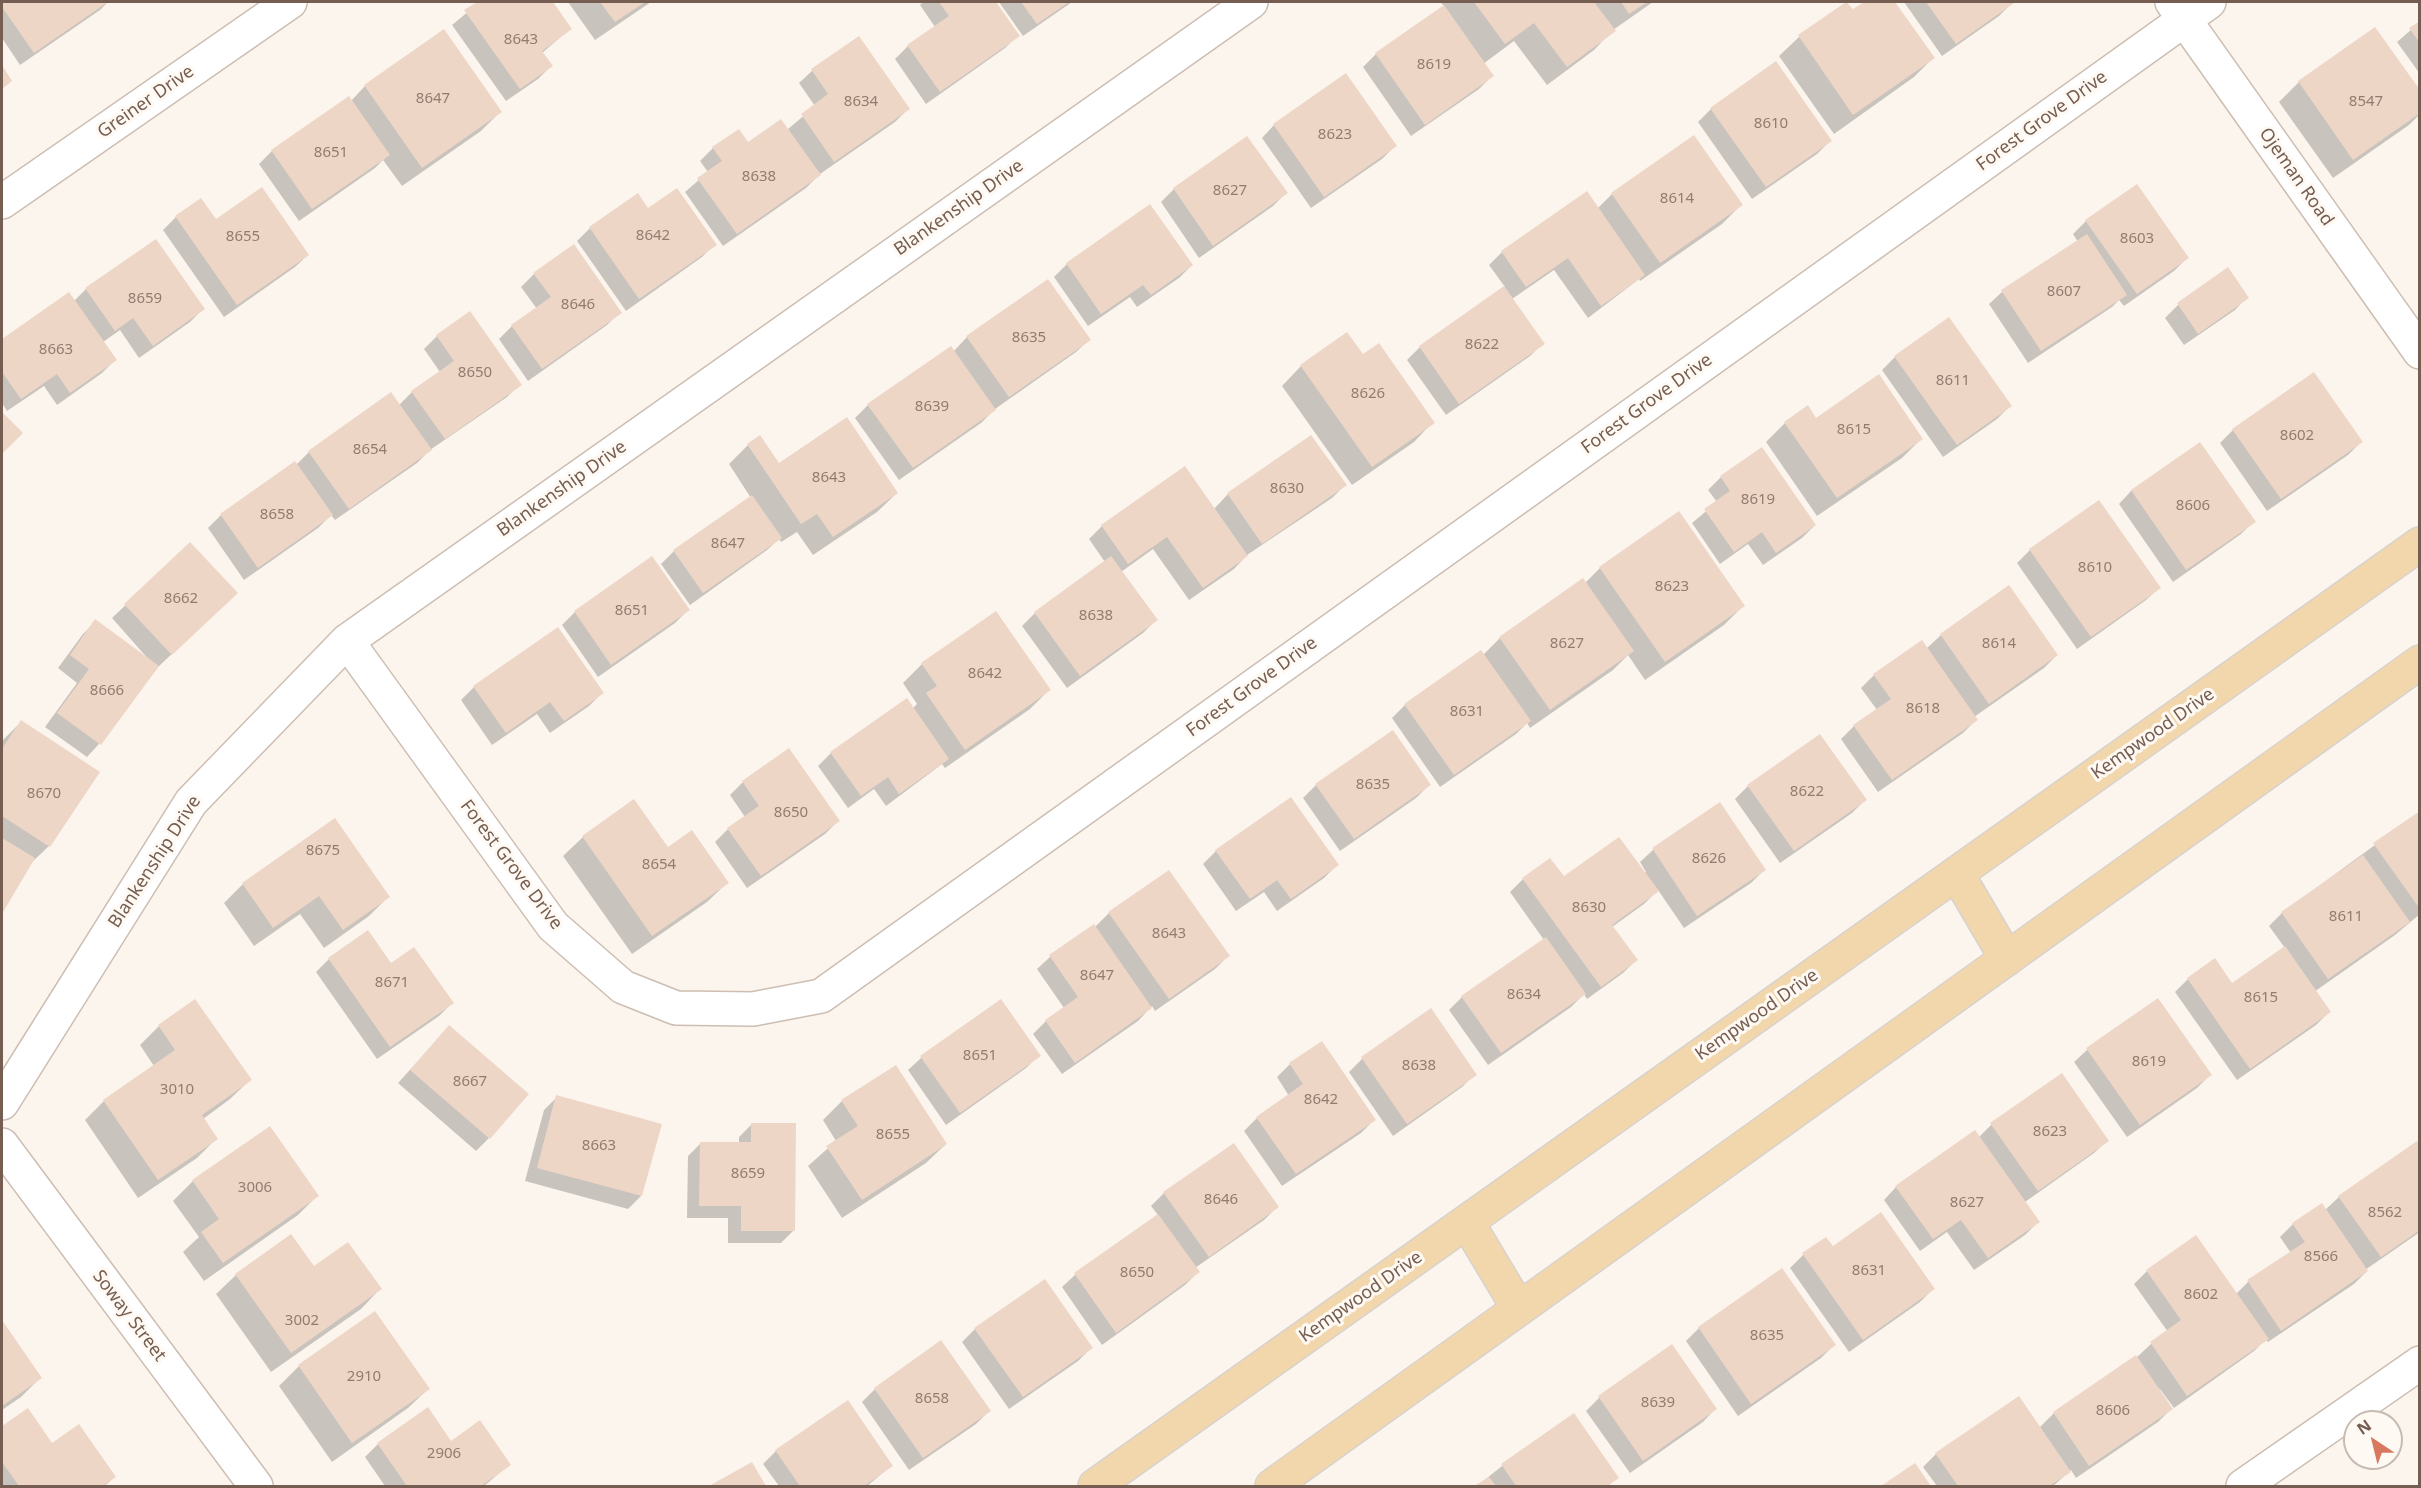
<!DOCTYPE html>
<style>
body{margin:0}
#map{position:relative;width:2421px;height:1488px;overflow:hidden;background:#fbf5ed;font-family:"Noto Sans",sans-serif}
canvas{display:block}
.frame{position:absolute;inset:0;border:3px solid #755d51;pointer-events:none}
.north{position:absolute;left:2343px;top:1410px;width:60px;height:60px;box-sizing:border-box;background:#fef9f3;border:2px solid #c7bbb2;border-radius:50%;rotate:325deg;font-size:16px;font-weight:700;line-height:24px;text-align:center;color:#755d51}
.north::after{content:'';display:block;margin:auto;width:21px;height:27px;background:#d8785f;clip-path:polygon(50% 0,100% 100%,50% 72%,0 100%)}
</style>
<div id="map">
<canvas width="2421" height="1488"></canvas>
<div class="frame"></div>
<div class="north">N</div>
</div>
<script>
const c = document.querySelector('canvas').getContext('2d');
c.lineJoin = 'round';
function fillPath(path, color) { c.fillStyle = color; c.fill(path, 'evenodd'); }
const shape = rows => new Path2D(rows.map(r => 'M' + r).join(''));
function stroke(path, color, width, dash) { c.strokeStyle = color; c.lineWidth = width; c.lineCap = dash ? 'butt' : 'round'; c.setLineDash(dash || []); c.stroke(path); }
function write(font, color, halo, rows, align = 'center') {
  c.font = font + ' "Noto Sans",sans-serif'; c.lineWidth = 6; c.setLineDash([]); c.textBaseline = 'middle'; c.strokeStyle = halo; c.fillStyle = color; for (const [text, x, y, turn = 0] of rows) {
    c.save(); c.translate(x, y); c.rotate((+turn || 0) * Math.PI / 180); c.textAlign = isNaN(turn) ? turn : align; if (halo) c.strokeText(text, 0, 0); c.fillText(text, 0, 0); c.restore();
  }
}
const shadow = shape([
 [2,2,108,2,100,10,20,65,2,38],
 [480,2,551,2,570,29,542,53,551,66,538,79,506,101,452,25],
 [568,2,651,2,595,40],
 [923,2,995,2,1018,35,1005,48,926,104,895,59,908,46,935,27,920,5],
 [999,2,1072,2,1023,36],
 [1440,2,1653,2,1613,30,1594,50,1547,85,1514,41,1483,64,1492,76,1479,89,1411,136,1363,67,1376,54,1444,6],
 [1866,2,1893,2,1933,58,1914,77,1834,134,1779,56,1799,37,1847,3,1853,11],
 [1904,2,2011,2,2012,3,1999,16,1942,56],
 [2420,22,2420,74,2397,42],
 [2375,29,2420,93,2420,114,2409,125,2333,178,2279,102,2299,82],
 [444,31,500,112,481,131,402,186,383,160,375,168,299,221,259,164,272,151,349,98,351,101,365,86],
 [859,38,908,109,895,122,820,174,806,188,723,246,685,192,708,172,700,161,713,148,748,144,787,130,815,106,799,83,812,71],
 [1711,109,1830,141,1817,154,1752,199,1698,122],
 [1274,125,1395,146,1382,159,1311,208,1262,138],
 [1247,138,1286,193,1273,206,1199,258,1161,202,1174,189],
 [1612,194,1741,205,1722,224,1640,281,1639,279,1588,318,1554,270,1512,299,1543,343,1530,356,1446,415,1407,360,1420,347,1505,287,1489,265,1502,252,1597,209],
 [201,200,216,222,308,255,295,267,224,317,163,230,176,217],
 [1150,206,1192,265,1179,278,1137,307,1130,297,1088,326,1054,277,1067,264],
 [648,210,715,244,702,257,626,311,577,241,590,228],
 [2086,221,2187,258,2174,271,2124,306,2119,300,2112,307,2028,363,1989,304,2002,292,2078,242,2073,234],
 [2228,269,2247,297,2235,310,2184,345,2165,318,2178,305],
 [534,274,620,312,607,325,528,381,499,339,512,326,537,309,521,287],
 [86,289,203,309,190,322,139,358,120,330,103,342,115,360,102,373,57,405,44,386,7,411,2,403,2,341,69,294,74,301],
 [470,313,520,384,507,397,430,450,417,463,335,520,331,515,318,528,244,580,208,528,221,515,296,465,309,452,399,405,412,392,440,372,424,349,437,336],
 [967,337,1089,340,1076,352,995,409,981,423,899,480,855,418,868,405,953,352],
 [1362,356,1433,422,1414,442,1352,485,1282,386,1301,366],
 [1895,357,2010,406,1997,419,1943,457,1882,370],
 [2313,374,2361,442,2348,455,2267,511,2220,443,2233,430],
 [2,414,21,433,2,453],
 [1785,423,1921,439,1902,458,1817,516,1766,442],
 [1311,437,1345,485,1332,498,1247,555,1234,569,1189,600,1153,549,1121,572,1156,620,1143,633,1067,688,1022,626,1035,613,1105,562,1089,539,1102,526,1185,468,1214,509,1228,494],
 [2199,444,2254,521,2241,534,2173,582,2119,504,2131,491],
 [748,445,779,465,897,493,877,512,813,555,797,532,781,542,779,539,767,550,690,605,661,564,674,551,751,498,729,464],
 [1721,477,1815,525,1802,538,1763,565,1748,544,1720,564,1692,523,1717,502,1708,490],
 [1678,513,1743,606,1724,625,1645,680,1628,655,1613,670,1530,728,1527,723,1516,734,1440,787,1392,718,1405,705,1481,652,1483,655,1500,638,1585,583,1600,568],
 [190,544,223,606,158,667,99,744,87,757,45,727,77,683,58,668,83,634,96,621,150,661,112,618],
 [2030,550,2159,588,2146,600,2077,649,2017,563],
 [652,558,688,610,675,623,598,677,562,625,575,612],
 [1941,635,2057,655,2044,668,1974,717,1976,720,1963,733,1878,792,1841,739,1854,726,1877,710,1861,688,1874,675,1926,649],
 [922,664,1049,690,1030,709,945,768,942,764,886,806,874,789,848,808,818,766,831,753,912,709,917,704,903,683],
 [474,687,602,693,589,706,550,733,537,714,492,745,461,700],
 [21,722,98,772,49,846,29,865,2,911,2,741],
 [743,782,838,821,825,834,747,888,715,842,728,829,745,817,730,795],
 [1316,785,1429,785,1416,798,1340,851,1303,798],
 [1748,786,1865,800,1852,813,1780,863,1735,799],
 [1720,804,1764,870,1751,883,1684,928,1658,890,1644,904,1612,927,1636,960,1623,973,1587,999,1584,994,1571,1007,1488,1065,1449,1010,1462,997,1544,940,1510,892,1523,879,1550,860,1564,878,1644,874,1646,872,1640,862,1653,850],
 [2420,812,2420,914,2395,935,2314,992,2329,1012,2316,1025,2237,1080,2175,992,2188,979,2232,985,2285,948,2269,926,2282,913],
 [583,837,727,883,707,902,632,954,563,856],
 [1216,851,1337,865,1324,878,1277,911,1264,892,1236,911,1203,864],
 [243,884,388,897,369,916,324,948,300,914,254,946,224,903],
 [1109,913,1228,956,1215,969,1155,1011,1152,1006,1138,1021,1062,1074,1033,1034,1046,1021,1064,1008,1037,969,1050,957,1094,928],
 [367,932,391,965,452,1003,439,1016,377,1059,316,972,329,959],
 [1001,1001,1039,1055,1026,1068,946,1125,908,1070,921,1058],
 [1430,1010,1475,1074,1462,1087,1393,1136,1349,1072,1362,1059],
 [159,1026,250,1080,230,1099,203,1119,216,1139,197,1158,138,1198,85,1120,104,1101,154,1066,140,1045],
 [449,1027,489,1138,476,1151,398,1083],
 [2087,1050,2210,1075,2197,1088,2127,1137,2074,1062],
 [1290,1064,1374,1120,1361,1133,1282,1186,1244,1131,1257,1118,1289,1096,1277,1077],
 [557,1097,641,1196,628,1209,525,1181,544,1110],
 [842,1101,946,1144,926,1163,842,1218,808,1166,836,1141,823,1120],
 [752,1124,794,1230,781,1243,728,1243,728,1218,687,1218,688,1156,701,1143,739,1143,739,1137],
 [1991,1125,2107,1141,2094,1153,2025,1202,2038,1222,2025,1235,1974,1270,1947,1232,1920,1251,1884,1200,1896,1187,1979,1137],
 [269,1128,317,1196,298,1215,204,1281,183,1252,199,1237,173,1201,193,1181],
 [2420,1147,2420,1232,2365,1270,2367,1271,2354,1284,2268,1342,2266,1339,2254,1351,2174,1408,2160,1389,2158,1390,2171,1409,2158,1422,2076,1478,2071,1470,2053,1486,1937,1486,1923,1467,1936,1454,2039,1428,2054,1413,2136,1358,2151,1344,2168,1332,2134,1284,2147,1271,2236,1294,2248,1282,2291,1253,2280,1237,2293,1224,2325,1210,2339,1197],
 [1164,1193,1277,1207,1264,1220,1195,1268,1198,1272,1185,1285,1102,1345,1062,1287,1075,1275,1158,1215,1151,1206],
 [1832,1248,1933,1289,1920,1302,1849,1352,1790,1268,1803,1255],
 [313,1268,380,1289,361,1309,271,1372,216,1294,236,1275],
 [1781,1270,1834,1345,1821,1358,1738,1416,1686,1341,1699,1328],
 [375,1313,428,1389,408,1408,332,1462,279,1386,298,1367],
 [2,1323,40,1378,21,1397,2,1410],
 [975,1329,1091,1348,1078,1361,1009,1409,962,1342],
 [1672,1347,1715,1409,1703,1422,1630,1473,1586,1411,1599,1398],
 [875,1389,989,1411,976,1424,909,1470,862,1402],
 [427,1409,450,1443,509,1465,484,1486,385,1486,365,1457,378,1444],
 [28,1410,52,1445,114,1477,105,1486,2,1486,2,1428],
 [1574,1415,1617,1477,1608,1486,1477,1486,1502,1466],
 [776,1451,891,1466,867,1486,779,1486,763,1464],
 [752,1464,764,1486,712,1486],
 [1914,1465,1929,1486,1884,1486]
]);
const building = shape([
 [2,2,108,2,34,53,2,7],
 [477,2,553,2,572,29,542,51,553,66,520,89,464,10],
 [600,2,645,2,615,22],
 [939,2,996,2,1020,36,940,92,907,45,949,16],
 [1021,2,1069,2,1037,24],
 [1474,2,1594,2,1616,31,1567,67,1534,23,1505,44],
 [1621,2,1647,2,1629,14],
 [1846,2,1853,9,1864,2,1895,2,1935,58,1853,115,1798,35],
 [1926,2,2013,2,2014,3,1956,44],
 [1444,5,1494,76,1425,125,1375,53],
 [2420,21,2420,43,2409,28],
 [2375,27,2420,90,2420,113,2353,160,2298,81],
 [444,29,502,112,422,168,364,85],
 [859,36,910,109,834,162,801,114,828,94,811,69],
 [1776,61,1832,141,1766,187,1710,108],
 [2,65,12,81,2,89],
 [1346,73,1397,146,1324,197,1273,124],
 [349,96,390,155,312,209,271,150],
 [781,119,821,175,737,234,697,178,722,161,712,147,739,129,748,142],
 [1694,135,1743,205,1660,263,1611,193],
 [1247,136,1288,193,1213,246,1173,188],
 [2137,184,2189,258,2137,294,2085,220],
 [262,187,309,255,237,305,175,216,201,198,216,219],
 [677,188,717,245,639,299,589,227,638,193,648,208],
 [1587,191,1645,275,1601,306,1568,258,1526,287,1501,251],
 [1150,204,1193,265,1151,295,1143,285,1101,314,1066,263],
 [2087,234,2127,295,2041,351,2001,290],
 [156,239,205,309,153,346,133,318,115,331,85,288],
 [574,244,622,313,542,369,511,325,551,297,533,273],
 [2228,267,2249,298,2198,334,2177,303],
 [1048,279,1091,340,1009,397,966,336],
 [1504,286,1545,344,1459,404,1419,346],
 [69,292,117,360,70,393,57,374,21,399,2,372,2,339],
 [470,311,522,385,445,439,411,391,454,361,436,335],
 [1949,317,2012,406,1957,445,1894,356],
 [1347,332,1363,354,1379,343,1435,423,1372,467,1300,365],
 [951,346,996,410,913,468,867,404],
 [2314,372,2363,442,2281,499,2232,429],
 [1879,374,1923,439,1837,498,1784,422,1808,405,1816,418],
 [391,392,432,450,349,509,308,451],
 [2,412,23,433,2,454],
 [847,417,898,493,833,537,817,514,801,524,747,444,760,435,779,463],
 [1311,435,1347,485,1262,544,1227,493],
 [2200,442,2256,522,2186,570,2131,490],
 [1762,447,1816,525,1776,553,1762,532,1734,552,1704,509,1730,491,1720,476],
 [295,461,333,515,258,568,220,514],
 [1185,466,1248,556,1203,588,1167,537,1128,564,1101,525],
 [752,495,782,538,703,593,673,550],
 [2099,500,2161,588,2091,637,2029,549],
 [1679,511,1745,606,1665,662,1599,567],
 [190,542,238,593,172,655,124,604],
 [652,556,690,610,611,665,574,611],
 [1111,556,1158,620,1080,676,1034,612],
 [1583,578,1634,651,1550,710,1499,637],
 [2009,585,2058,655,1989,704,1940,634],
 [996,611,1051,690,965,750,926,693,937,686,921,663],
 [95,619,159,666,101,745,57,713,89,669,70,655],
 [558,627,604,693,564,721,550,702,506,733,473,686],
 [1922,640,1978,720,1892,780,1853,725,1891,699,1873,674],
 [1481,650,1531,721,1454,775,1404,704],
 [907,698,949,759,899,794,888,777,861,796,830,752],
 [21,720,100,772,50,847,2,816,2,749],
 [1393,730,1431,785,1354,839,1315,784],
 [1820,734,1867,800,1794,851,1747,785],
 [789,748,840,821,761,876,727,828,759,806,742,781],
 [1291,797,1339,865,1291,899,1277,880,1250,899,1215,850],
 [634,799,668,847,692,830,729,883,652,936,582,836],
 [1720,802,1766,870,1697,916,1652,848],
 [2420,811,2420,909,2373,843],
 [335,818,390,897,343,930,319,896,273,928,242,883],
 [1619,837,1659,891,1612,925,1638,960,1601,987,1522,878,1550,858,1564,876],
 [2,838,35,858,2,914],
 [2363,855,2410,922,2328,979,2281,912],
 [1169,870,1230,956,1169,999,1108,912],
 [1094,924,1152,1008,1075,1063,1045,1020,1078,997,1049,955],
 [368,930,391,963,414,947,454,1003,390,1047,328,958],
 [1546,937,1586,994,1501,1053,1461,996],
 [2285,946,2331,1012,2250,1069,2187,978,2215,958,2232,983],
 [2158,998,2212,1075,2140,1125,2086,1048],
 [195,999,252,1080,202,1115,218,1139,158,1180,103,1100,175,1050,158,1025],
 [1001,999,1041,1056,960,1113,920,1056],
 [1431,1008,1477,1075,1407,1124,1361,1057],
 [449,1025,529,1094,490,1139,410,1070],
 [1322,1041,1376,1120,1296,1174,1256,1117,1303,1084,1289,1063],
 [896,1065,947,1144,862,1200,826,1146,858,1126,841,1100],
 [2062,1073,2109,1141,2038,1191,1990,1123],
 [556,1095,662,1124,642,1196,537,1168],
 [751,1123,796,1123,795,1231,741,1231,741,1206,699,1206,700,1142,751,1142],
 [270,1126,319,1196,223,1263,201,1232,219,1219,192,1180],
 [1975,1130,2040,1222,1988,1258,1961,1220,1933,1239,1895,1186],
 [2417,1141,2420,1144,2420,1230,2381,1257,2338,1196],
 [1234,1143,1279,1207,1209,1257,1163,1192],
 [2322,1203,2368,1271,2281,1331,2247,1280,2305,1242,2292,1223],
 [1881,1212,1935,1289,1863,1340,1802,1253,1826,1237,1833,1246],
 [1158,1214,1200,1272,1116,1333,1074,1273],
 [291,1234,314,1266,348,1242,382,1289,291,1353,235,1274],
 [2196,1235,2269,1339,2187,1396,2150,1342,2181,1320,2146,1270],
 [1782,1268,1836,1345,1751,1404,1698,1327],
 [1045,1279,1093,1348,1023,1397,974,1328],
 [375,1311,430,1389,352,1443,298,1365],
 [2,1320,42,1378,2,1406],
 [941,1340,991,1411,923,1458,874,1388],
 [1672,1344,1717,1409,1643,1461,1598,1396],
 [2136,1355,2173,1409,2089,1466,2053,1412],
 [2019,1396,2071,1472,2049,1486,1958,1486,1935,1453],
 [848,1400,893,1466,864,1486,800,1486,775,1450],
 [428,1407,451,1441,480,1420,511,1465,481,1486,407,1486,377,1443],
 [28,1408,52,1443,79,1424,116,1477,103,1486,19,1486,2,1462,2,1426],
 [1574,1413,1619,1478,1607,1486,1516,1486,1501,1464],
 [752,1462,766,1486,709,1486],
 [1915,1463,1931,1486,1881,1486],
 [1489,1477,1496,1486,1474,1486]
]);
const minor = shape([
 [2172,2,2420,352],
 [2,202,290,2],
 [347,641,553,926,623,987,676,1008,753,1009,821,996,2209,2],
 [2,1103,191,802,347,641,1251,2],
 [2,1145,256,1486],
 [2243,1486,2420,1363]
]);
const major = shape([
 [1957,874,2007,959],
 [1467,1222,1519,1309],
 [1095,1486,2420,544],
 [1272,1486,2420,662]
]);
const numberNames = [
 ["8643",521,40],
 ["8619",1434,65],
 ["8647",433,99],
 ["8634",861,102],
 ["8547",2366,102],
 ["8610",1771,124],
 ["8623",1335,135],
 ["8651",331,153],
 ["8638",759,177],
 ["8627",1230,191],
 ["8614",1677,199],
 ["8642",653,236],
 ["8655",243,237],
 ["8603",2137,239],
 ["8607",2064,292],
 ["8659",145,299],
 ["8646",578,305],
 ["8635",1029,338],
 ["8622",1482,345],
 ["8663",56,350],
 ["8650",475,373],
 ["8611",1953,381],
 ["8626",1368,394],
 ["8639",932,407],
 ["8615",1854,430],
 ["8602",2297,436],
 ["8654",370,450],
 ["8643",829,478],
 ["8630",1287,489],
 ["8619",1758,500],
 ["8606",2193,506],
 ["8658",277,515],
 ["8647",728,544],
 ["8610",2095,568],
 ["8623",1672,587],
 ["8662",181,599],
 ["8651",632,611],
 ["8638",1096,616],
 ["8627",1567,644],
 ["8614",1999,644],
 ["8642",985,674],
 ["8666",107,691],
 ["8618",1923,709],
 ["8631",1467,712],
 ["8635",1373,785],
 ["8622",1807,792],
 ["8670",44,794],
 ["8650",791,813],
 ["8675",323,851],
 ["8626",1709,859],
 ["8654",659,865],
 ["8630",1589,908],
 ["8611",2346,917],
 ["8643",1169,934],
 ["8647",1097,976],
 ["8671",392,983],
 ["8634",1524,995],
 ["8615",2261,998],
 ["8651",980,1056],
 ["8619",2149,1062],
 ["8638",1419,1066],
 ["8667",470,1082],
 ["3010",177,1090],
 ["8642",1321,1100],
 ["8623",2050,1132],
 ["8655",893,1135],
 ["8663",599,1146],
 ["8659",748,1174],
 ["3006",255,1188],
 ["8646",1221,1200],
 ["8627",1967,1203],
 ["8562",2385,1213],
 ["8566",2321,1257],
 ["8631",1869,1271],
 ["8650",1137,1273],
 ["8602",2201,1295],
 ["3002",302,1321],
 ["8635",1767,1336],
 ["2910",364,1377],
 ["8658",932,1399],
 ["8639",1658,1403],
 ["8606",2113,1411],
 ["2906",444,1454]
];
const streetNames = [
 ["Greiner Drive",146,102,-35],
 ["Forest Grove Drive",2042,121,-36],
 ["Ojeman Road",2296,177,55],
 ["Blankenship Drive",959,208,-35],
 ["Forest Grove Drive",1647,404,-36],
 ["Blankenship Drive",562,489,-35],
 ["Forest Grove Drive",1252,687,-36],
 ["Kempwood Drive",2153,734,-35],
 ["Blankenship Drive",155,862,-57],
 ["Forest Grove Drive",511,865,53],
 ["Kempwood Drive",1757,1015,-35],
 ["Kempwood Drive",1361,1297,-35],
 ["Soway Street",129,1316,53]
];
fillPath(shadow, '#0003');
fillPath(building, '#eed6c7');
stroke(minor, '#cdbeb3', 36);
stroke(major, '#d8d2ce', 36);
stroke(minor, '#fff', 33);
stroke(major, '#f2d7ad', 33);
write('15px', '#937b6e', null, numberNames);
write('18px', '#755d51', '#fef9f3', streetNames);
</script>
